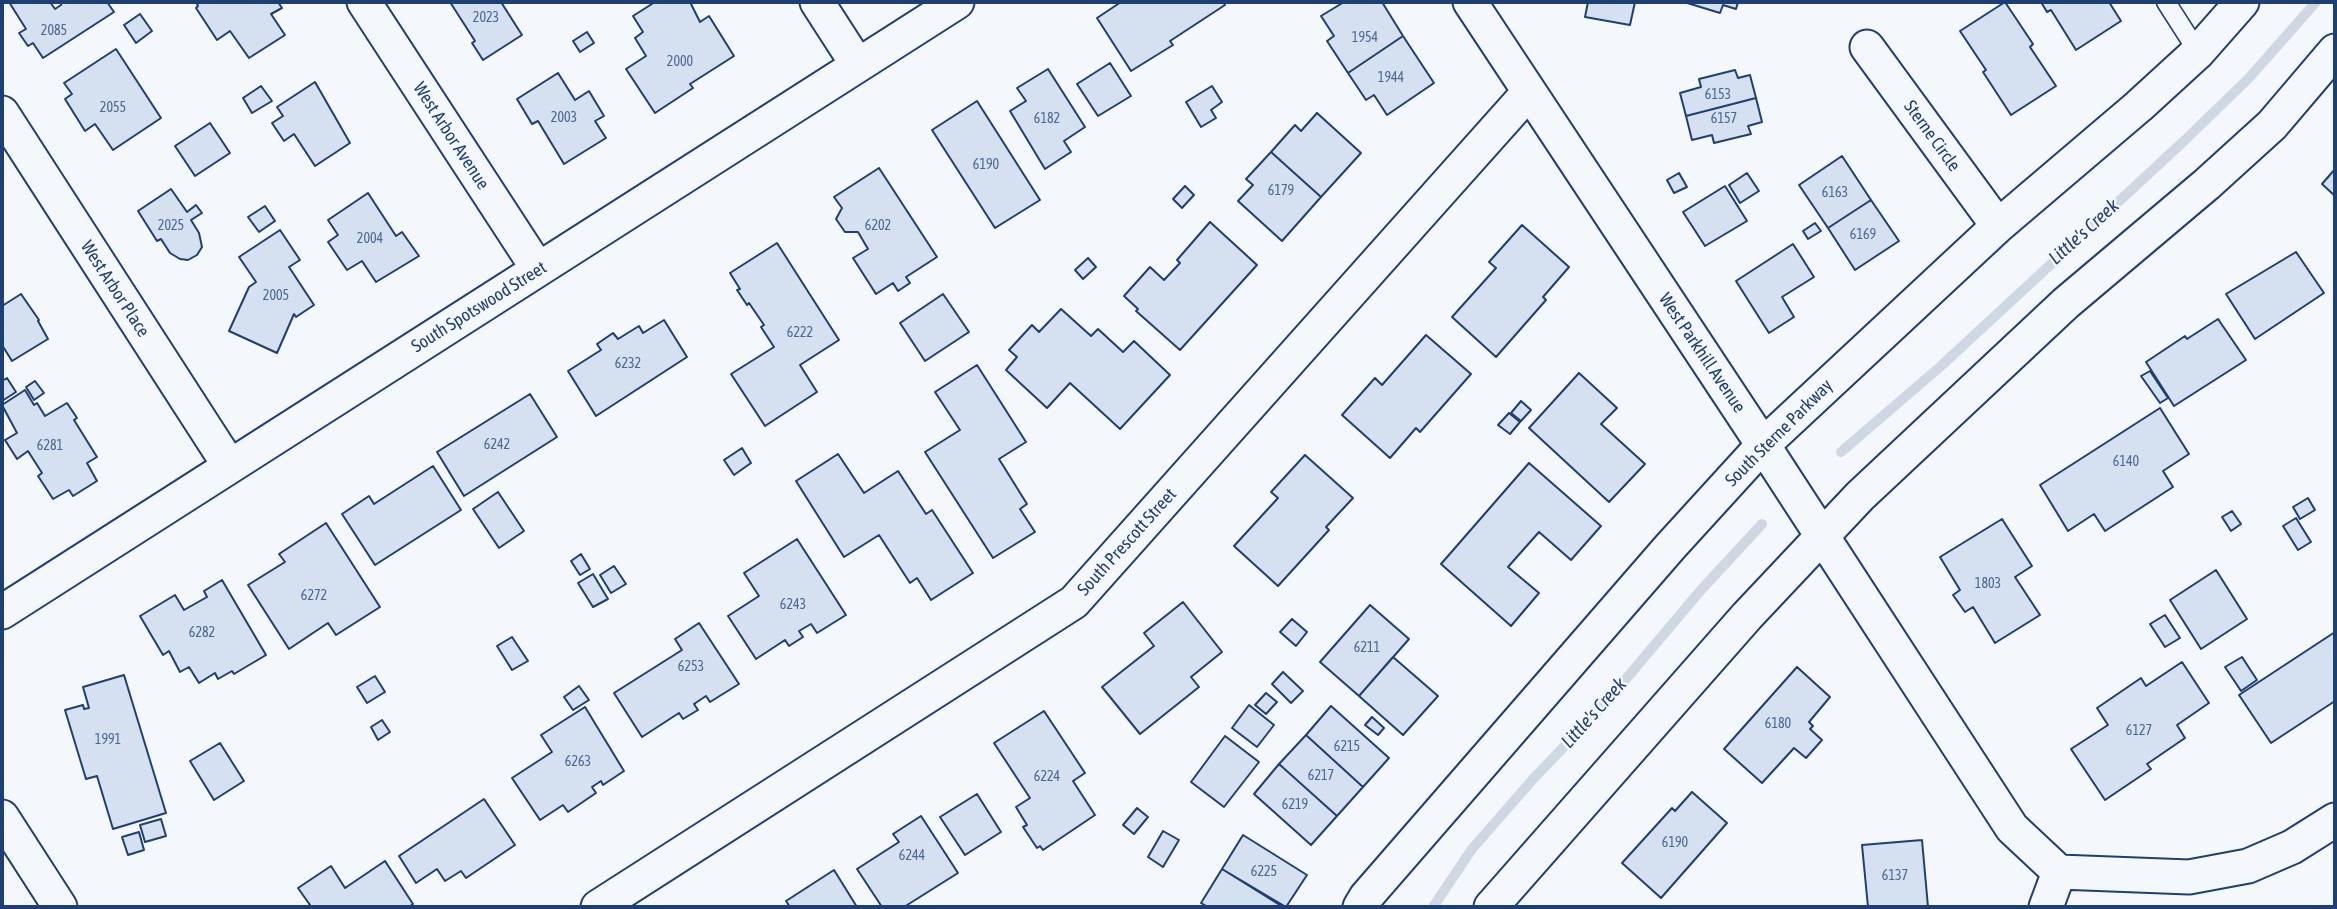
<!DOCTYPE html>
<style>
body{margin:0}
#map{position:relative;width:2337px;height:909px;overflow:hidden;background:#f4f7fb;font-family:"Asap Condensed",sans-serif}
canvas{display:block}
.frame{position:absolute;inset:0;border:4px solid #1d3f73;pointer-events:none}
</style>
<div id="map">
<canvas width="2337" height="909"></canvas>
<div class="frame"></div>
</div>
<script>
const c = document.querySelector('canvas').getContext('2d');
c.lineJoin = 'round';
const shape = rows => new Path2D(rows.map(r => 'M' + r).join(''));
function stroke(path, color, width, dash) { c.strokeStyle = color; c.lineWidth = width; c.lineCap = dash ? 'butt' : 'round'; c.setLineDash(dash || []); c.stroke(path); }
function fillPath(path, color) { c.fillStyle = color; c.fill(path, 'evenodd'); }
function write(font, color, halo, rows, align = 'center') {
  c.font = font + ' "Asap Condensed",sans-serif'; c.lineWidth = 5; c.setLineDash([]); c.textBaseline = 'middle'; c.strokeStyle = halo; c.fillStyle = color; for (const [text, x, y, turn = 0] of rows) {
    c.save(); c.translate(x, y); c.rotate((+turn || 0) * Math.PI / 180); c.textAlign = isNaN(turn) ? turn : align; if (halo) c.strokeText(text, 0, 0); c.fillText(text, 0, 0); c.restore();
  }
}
const stream = shape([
 [1841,452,1941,366,2184,141,2249,78,2316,2],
 [1433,907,1472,849,1534,778,1604,705,1701,590,1762,524]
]);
const building = shape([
 [9,2,50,2,55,9,61,5,61,2,107,2,114,12,43,58,33,43,28,46,19,33,26,29,9,2],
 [196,2,278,2,282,8,271,14,285,35,249,58,230,31,217,40,196,8,198,6,196,2],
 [450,2,501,2,522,35,483,60,472,43,475,41,450,2],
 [655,2,690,2,700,22,709,16,734,56,690,84,693,88,655,113,626,69,646,56,635,38,643,32,633,16,655,2],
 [1121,2,1223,2,1225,5,1170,41,1173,45,1131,71,1097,18,1121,2],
 [1344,2,1382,2,1403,36,1348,73,1327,41,1334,36,1321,16,1344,2],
 [1588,2,1635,2,1630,25,1585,17,1588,2],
 [1684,2,1738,2,1736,9,1723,5,1720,13,1684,2],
 [2005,2,2033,44,2030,47,2056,86,2011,115,1983,72,1986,70,1960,31,2005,2],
 [2041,2,2109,2,2121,21,2076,50,2051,10,2047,12,2041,2],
 [140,14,152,31,136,43,124,25,140,14],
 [587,32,594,43,580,52,573,41,587,32],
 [1403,36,1434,83,1387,115,1374,95,1366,100,1348,73,1403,36],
 [116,49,161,118,113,150,95,124,85,131,65,99,72,94,64,83,116,49],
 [1110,63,1131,96,1098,116,1077,84,1110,63],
 [1048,69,1085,127,1064,141,1071,152,1045,169,1010,111,1026,101,1017,88,1048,69],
 [1735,70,1738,78,1750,75,1756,98,1686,116,1680,93,1701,87,1699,79,1735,70],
 [558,73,575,100,589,91,604,116,595,121,606,138,564,164,538,121,532,124,517,99,558,73],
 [315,82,350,143,315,166,294,134,284,141,272,123,283,116,277,107,315,82],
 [261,86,272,101,252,113,243,98,261,86],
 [1212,86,1222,102,1211,110,1216,118,1201,127,1186,102,1212,86],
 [1756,98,1762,122,1748,126,1751,134,1714,143,1712,135,1692,140,1686,116,1756,98],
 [977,101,1040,200,995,228,932,130,977,101],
 [1317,113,1361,153,1321,197,1271,152,1295,125,1301,131,1317,113],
 [210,123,230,153,195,176,175,146,210,123],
 [1271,152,1321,197,1282,241,1238,201,1253,185,1246,179,1271,152],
 [1842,156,1871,200,1828,228,1799,185,1842,156],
 [879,168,937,257,906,277,910,283,898,291,893,283,876,294,853,258,868,249,858,232,845,232,836,219,842,208,834,197,879,168],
 [2335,169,2335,196,2322,184,2335,169],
 [1679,173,1687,187,1674,193,1667,180,1679,173],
 [1747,173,1759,191,1740,203,1729,185,1747,173],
 [1185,186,1194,195,1182,208,1173,199,1185,186],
 [1725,186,1747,221,1705,246,1683,212,1725,186],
 [171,189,187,212,196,205,202,213,191,220,199,233,202,247,197,255,188,260,180,259,170,253,161,239,157,241,138,211,171,189],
 [368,193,396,236,402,232,419,256,376,282,362,261,347,270,328,242,338,235,328,220,368,193],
 [1871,200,1899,241,1855,270,1828,228,1871,200],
 [265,206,275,221,259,232,248,217,265,206],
 [1210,222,1257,265,1180,350,1136,311,1138,309,1124,296,1150,267,1164,280,1180,263,1177,260,1210,222],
 [1815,223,1821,231,1808,239,1803,231,1815,223],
 [1522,225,1569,267,1543,297,1546,300,1496,357,1452,317,1496,268,1489,262,1522,225],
 [280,230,300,260,289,267,314,305,296,317,294,314,277,353,229,331,249,287,256,282,239,257,280,230],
 [777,243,839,340,800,365,817,392,765,426,731,374,774,347,761,327,764,325,749,303,747,305,737,290,740,289,730,273,777,243],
 [1793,244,1814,277,1782,297,1794,317,1769,333,1736,281,1793,244],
 [2296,252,2324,293,2255,339,2226,294,2296,252],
 [1088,258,1096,267,1083,279,1075,270,1088,258],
 [21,294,39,320,38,321,48,339,12,361,2,345,2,306,21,294],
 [943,294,969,332,925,361,900,323,943,294],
 [1061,309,1091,336,1098,329,1123,352,1134,341,1170,375,1120,429,1070,383,1047,408,1006,370,1017,357,1009,350,1032,325,1039,332,1061,309],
 [2218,319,2246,360,2174,406,2146,362,2185,336,2187,339,2218,319],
 [664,320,687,357,596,416,568,371,601,350,597,344,613,333,618,339,639,326,643,333,664,320],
 [1426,335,1471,374,1420,432,1416,428,1390,458,1342,415,1375,378,1382,385,1426,335],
 [977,365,1026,442,999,459,1027,504,1020,509,1035,532,993,558,925,452,960,430,935,392,977,365],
 [2150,371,2168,398,2160,403,2141,376,2150,371],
 [1579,373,1617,408,1601,424,1645,464,1609,502,1529,428,1579,373],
 [7,378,16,392,2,401,2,381,7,378],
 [35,381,44,393,34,400,26,387,35,381],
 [25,390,34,405,37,403,45,416,67,403,77,418,74,420,97,457,87,463,97,481,73,496,69,490,53,499,38,476,42,473,28,451,17,459,5,440,17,433,2,405,25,390],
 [530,394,557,437,464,496,437,452,530,394],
 [1521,401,1531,410,1521,421,1511,413,1521,401],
 [2160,408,2189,454,2163,471,2173,487,2105,531,2094,514,2068,531,2040,485,2160,408],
 [1509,413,1520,422,1510,434,1498,425,1509,413],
 [742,448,751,463,734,475,724,460,742,448],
 [838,454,864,493,898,471,926,514,932,510,973,573,931,600,917,578,910,583,879,535,844,557,796,481,838,454],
 [1305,455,1353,498,1326,527,1329,530,1278,586,1234,546,1278,498,1271,492,1305,455],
 [1529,463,1601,526,1571,560,1539,532,1508,567,1539,593,1511,626,1441,564,1529,463],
 [433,466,461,510,375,565,342,514,369,496,374,504,433,466],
 [498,492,524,531,499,548,473,509,498,492],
 [2308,498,2315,510,2300,519,2293,507,2308,498],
 [2232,511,2241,524,2231,531,2222,517,2232,511],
 [2296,518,2311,542,2298,550,2283,526,2296,518],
 [2002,519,2032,566,2015,577,2040,615,1995,643,1973,607,1965,612,1953,595,1960,590,1940,557,2002,519],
 [326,523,380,607,336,635,328,623,289,649,248,585,285,562,279,554,326,523],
 [797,539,846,615,817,633,811,624,799,631,803,637,789,646,785,640,756,659,728,616,759,596,744,573,797,539],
 [581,554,590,569,580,575,571,561,581,554],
 [614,566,626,584,611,593,600,575,614,566],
 [2216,570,2247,619,2201,649,2170,600,2216,570],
 [593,574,608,599,593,607,578,583,593,574],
 [222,580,266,655,234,674,232,671,218,679,215,673,199,683,189,667,180,672,169,651,163,655,140,616,175,595,184,610,207,597,204,591,222,580],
 [1183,602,1222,652,1191,677,1199,687,1140,734,1102,687,1154,646,1144,633,1183,602],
 [1370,605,1409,639,1359,696,1320,662,1370,605],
 [2165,615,2180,638,2165,647,2150,624,2165,615],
 [1292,619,1307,632,1296,646,1280,632,1292,619],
 [699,623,739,684,710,702,706,696,694,704,698,710,683,719,679,713,642,737,614,693,682,650,675,639,699,623],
 [2335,632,2335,701,2271,743,2239,695,2335,632],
 [512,637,528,661,512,670,497,646,512,637],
 [1393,657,1438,696,1403,735,1359,696,1393,657],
 [2242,657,2257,680,2241,691,2225,667,2242,657],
 [2182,662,2209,703,2177,725,2185,738,2147,764,2151,769,2105,800,2071,749,2108,725,2097,708,2141,678,2146,686,2182,662],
 [1797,667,1830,697,1809,722,1813,726,1810,729,1822,740,1806,758,1794,748,1762,783,1724,749,1797,667],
 [1283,672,1303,691,1291,703,1272,684,1283,672],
 [124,675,166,813,113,829,97,776,86,779,65,710,83,705,84,709,89,708,83,687,124,675],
 [375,676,385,692,367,703,357,687,375,676],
 [579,686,589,700,573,710,564,697,579,686],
 [1266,693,1277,702,1266,714,1255,705,1266,693],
 [1249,705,1274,725,1257,747,1232,728,1249,705],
 [1331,706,1389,758,1363,787,1306,735,1331,706],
 [585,707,624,771,603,785,601,781,592,787,596,793,568,812,563,805,540,820,512,778,552,752,541,735,585,707],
 [1044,711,1085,773,1073,781,1095,815,1043,850,1040,846,1037,848,1023,827,1027,825,1016,807,1030,798,994,743,1044,711],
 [1372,717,1384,728,1378,735,1365,725,1372,717],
 [382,720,390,732,378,740,371,727,382,720],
 [1306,735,1363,787,1337,816,1279,764,1306,735],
 [1225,736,1259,762,1224,807,1191,782,1225,736],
 [220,743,244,781,214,800,190,761,220,743],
 [1279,764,1337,816,1311,845,1254,794,1279,764],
 [1692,792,1727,823,1661,898,1622,863,1672,808,1675,811,1692,792],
 [977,794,1001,832,965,855,940,817,977,794],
 [484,799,515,845,466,878,461,871,445,881,437,869,416,883,399,856,484,799],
 [1137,808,1148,817,1134,834,1123,825,1137,808],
 [921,816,958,873,904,907,882,907,857,869,899,842,893,834,921,816],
 [161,819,166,836,145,842,140,825,161,819],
 [1163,831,1179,840,1163,867,1148,857,1163,831],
 [139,832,144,850,128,855,122,837,139,832],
 [1243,835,1307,875,1286,907,1222,869,1243,835],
 [1922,840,1928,907,1868,907,1862,845,1922,840],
 [385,861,413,904,409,907,306,907,310,905,298,888,331,866,345,888,385,861],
 [1222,869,1283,907,1208,907,1201,903,1222,869],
 [834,870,857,907,790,907,786,901,834,870]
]);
const lane = shape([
 [2166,2,2198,52]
]);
const street = shape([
 [364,2,538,269],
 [817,2,857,64],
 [1470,2,1763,445,2012,828,2059,872],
 [1867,47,1998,226],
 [2,113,229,465],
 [2,612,957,2],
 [2,817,60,907],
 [2059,872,2189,877,2248,866,2292,847,2335,820],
 [598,907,1074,602,1529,92],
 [1360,907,1366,897,1670,547,1763,445,1998,226,2139,106,2198,52,2242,2],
 [1491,907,1747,616,1860,496,2066,303,2207,184,2272,125,2335,51],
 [2046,907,2059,872]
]);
const numberNames = [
 ["2023",486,18],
 ["2085",54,31],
 ["1954",1365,38],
 ["2000",680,62],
 ["1944",1391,78],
 ["6153",1718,95],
 ["2055",113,108],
 ["2003",564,118],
 ["6182",1047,119],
 ["6157",1724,119],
 ["6190",986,165],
 ["6179",1281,191],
 ["6163",1835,193],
 ["2025",171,226],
 ["6202",878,226],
 ["6169",1863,235],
 ["2004",370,239],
 ["2005",276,296],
 ["6222",800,333],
 ["6232",628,364],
 ["6242",497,445],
 ["6281",50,446],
 ["6140",2126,462],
 ["1803",1988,584],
 ["6272",314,596],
 ["6243",793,605],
 ["6282",202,633],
 ["6211",1367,648],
 ["6253",691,667],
 ["6180",1778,724],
 ["6127",2139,731],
 ["1991",108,740],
 ["6215",1347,747],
 ["6263",578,762],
 ["6217",1321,776],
 ["6224",1047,777],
 ["6219",1295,805],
 ["6190",1675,843],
 ["6244",912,856],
 ["6225",1264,872],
 ["6137",1895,876]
];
const streetNames = [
 ["West Arbor Avenue",451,136,57],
 ["Sterne Circle",1932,136,54],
 ["West Arbor Place",115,289,57],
 ["South Spotswood Street",479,307,-32],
 ["West Parkhill Avenue",1702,353,56],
 ["South Sterne Parkway",1779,433,-45],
 ["South Prescott Street",1127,542,-48]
];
const waterNames = [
 ["Little's Creek",2084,232,-42],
 ["Little's Creek",1594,713,-48]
];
stroke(stream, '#cfd7e4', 10);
fillPath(building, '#d5e0f0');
stroke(building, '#1d3f73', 2);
stroke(lane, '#1d3f73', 21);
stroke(street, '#1d3f73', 37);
stroke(lane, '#f4f7fb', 18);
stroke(street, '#f4f7fb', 33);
write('14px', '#4b6792', null, numberNames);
write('18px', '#1d3f73', '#f4f7fb', streetNames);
write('italic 19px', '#1d3f73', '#f4f7fb', waterNames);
</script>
